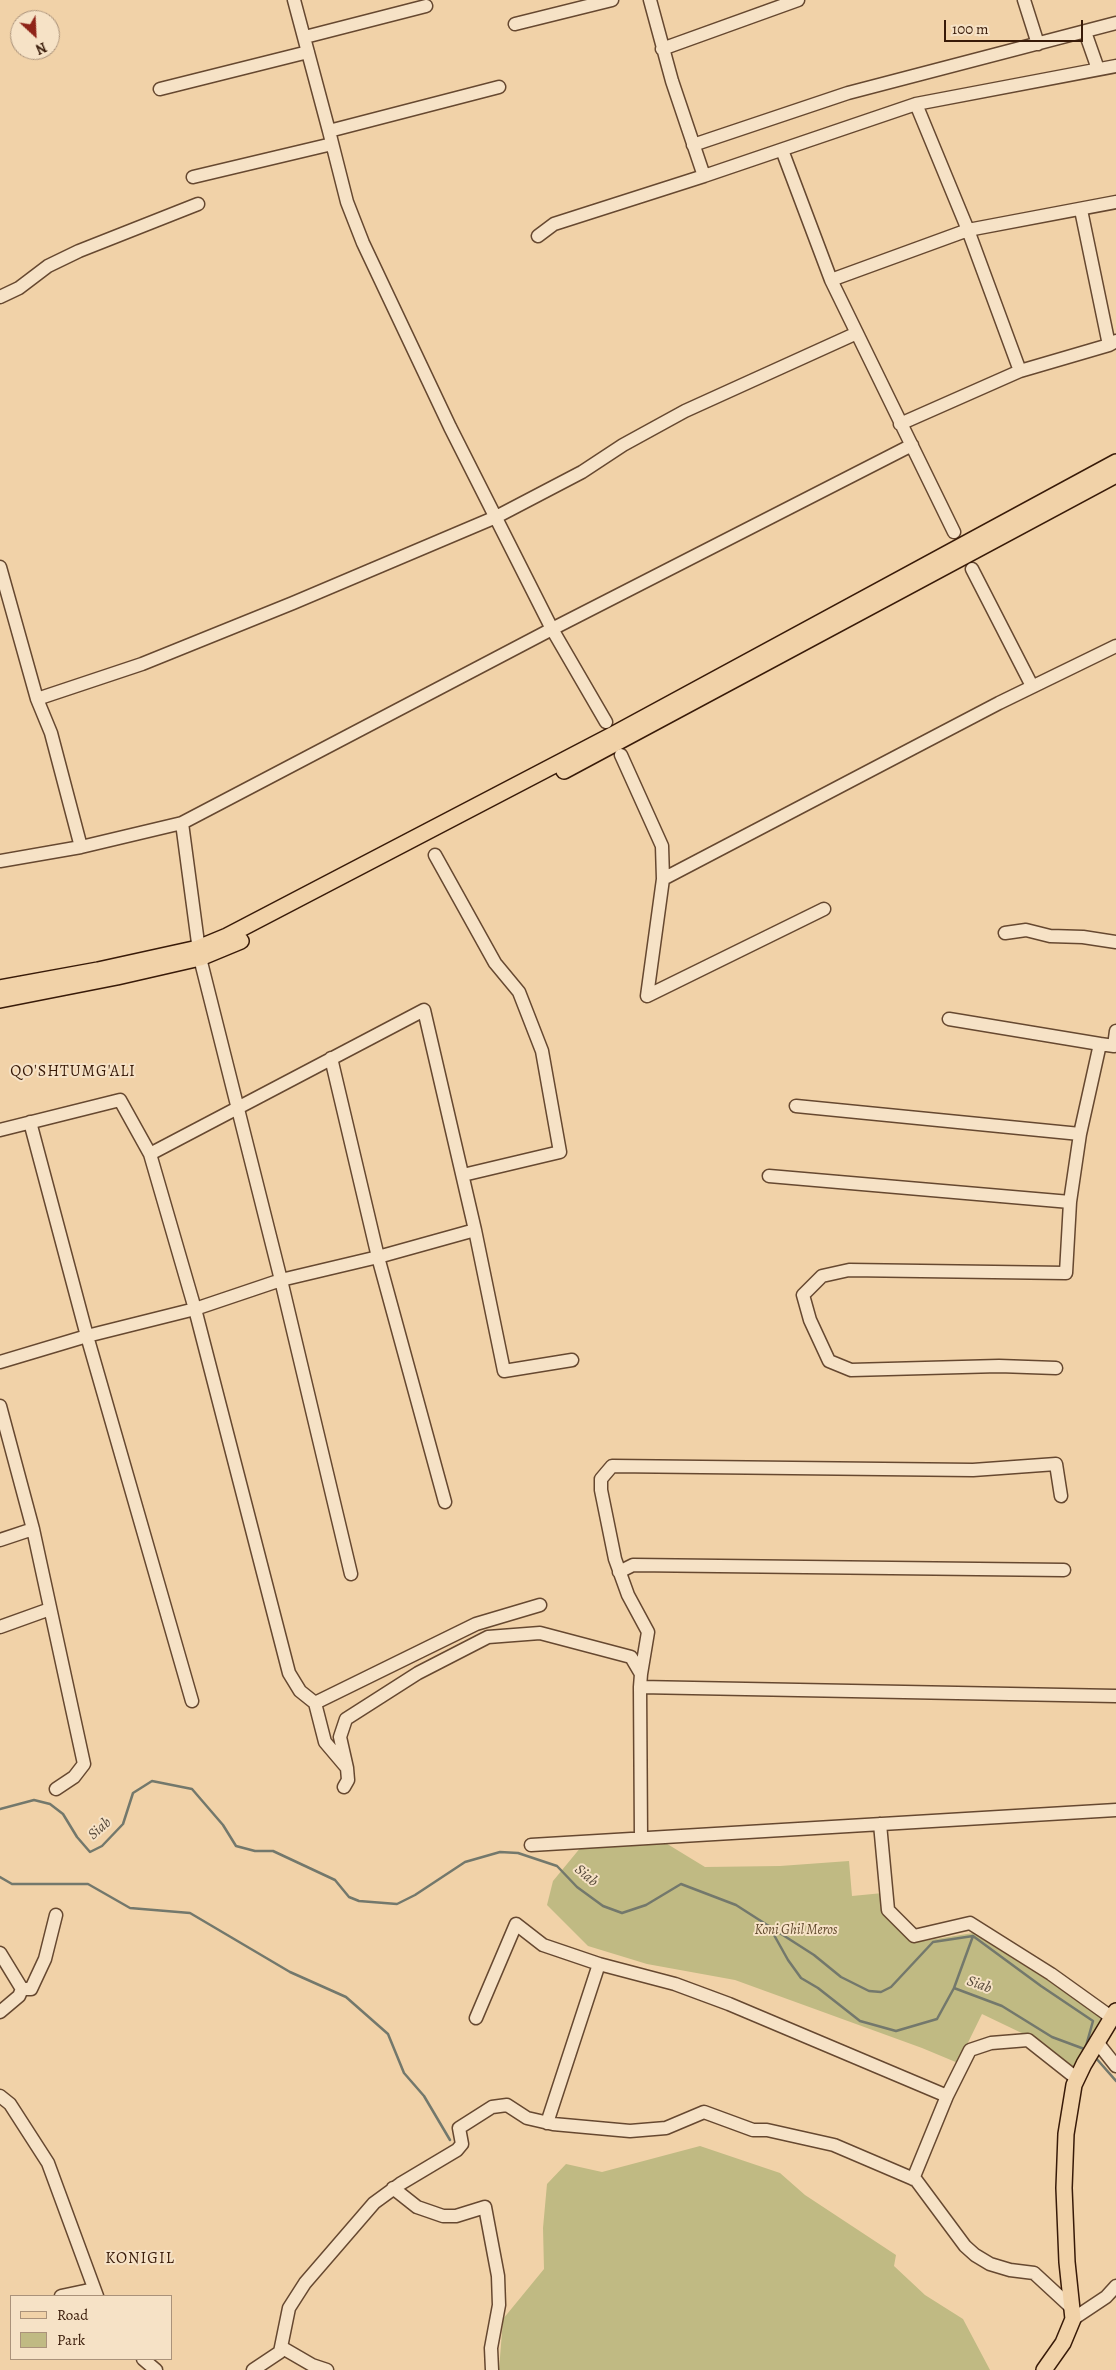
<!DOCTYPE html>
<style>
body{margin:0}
#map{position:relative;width:1116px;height:2370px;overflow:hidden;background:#f1d2a8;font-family:Alegreya,serif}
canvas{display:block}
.legend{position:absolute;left:10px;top:2295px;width:162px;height:65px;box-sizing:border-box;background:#f6e2c6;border:1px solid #aa927a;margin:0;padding:6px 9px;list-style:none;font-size:15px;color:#381a08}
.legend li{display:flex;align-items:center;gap:10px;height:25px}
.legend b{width:25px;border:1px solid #aa927a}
.north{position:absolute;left:10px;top:10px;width:50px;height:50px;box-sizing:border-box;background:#f6e2c6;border:1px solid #aa927a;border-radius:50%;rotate:155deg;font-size:14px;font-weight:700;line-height:20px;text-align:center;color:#381a08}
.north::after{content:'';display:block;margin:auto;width:18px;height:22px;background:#8f2418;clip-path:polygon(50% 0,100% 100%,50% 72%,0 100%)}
.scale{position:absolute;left:944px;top:20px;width:139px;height:22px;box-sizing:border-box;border:2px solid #381a08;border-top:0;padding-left:6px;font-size:15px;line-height:18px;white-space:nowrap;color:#381a08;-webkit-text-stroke:4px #f6e2c6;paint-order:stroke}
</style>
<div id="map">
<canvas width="1116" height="2370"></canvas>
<ul class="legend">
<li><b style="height:6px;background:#f1d2a8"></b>Road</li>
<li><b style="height:14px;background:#c0ba83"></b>Park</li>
</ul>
<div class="north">N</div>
<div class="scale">100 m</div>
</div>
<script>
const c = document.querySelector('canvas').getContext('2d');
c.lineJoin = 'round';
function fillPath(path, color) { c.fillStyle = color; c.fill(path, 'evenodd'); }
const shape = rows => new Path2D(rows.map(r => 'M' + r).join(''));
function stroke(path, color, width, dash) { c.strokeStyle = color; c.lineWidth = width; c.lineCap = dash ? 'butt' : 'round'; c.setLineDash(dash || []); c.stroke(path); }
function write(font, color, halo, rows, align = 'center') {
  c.font = font + ' Alegreya,serif'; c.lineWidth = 4; c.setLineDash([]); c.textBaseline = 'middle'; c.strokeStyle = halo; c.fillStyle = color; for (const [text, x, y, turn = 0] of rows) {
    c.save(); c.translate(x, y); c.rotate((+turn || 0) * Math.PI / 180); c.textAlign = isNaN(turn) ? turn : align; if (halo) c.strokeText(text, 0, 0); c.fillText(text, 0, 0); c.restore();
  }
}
const green = shape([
 [664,1842,705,1867,780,1866,849,1861,852,1896,883,1893,885,1912,911,1943,973,1933,1047,1980,1102,2017,1075,2071,1030,2037,982,2014,958,2063,922,2048,735,1980,647,1964,588,1946,547,1905,553,1881,581,1847],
 [700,2146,780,2173,805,2195,896,2255,894,2266,925,2295,963,2319,990,2370,499,2370,503,2319,544,2269,543,2228,547,2184,566,2164,602,2172]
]);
const stream = shape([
 [0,1809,34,1800,50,1804,63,1814,77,1837,90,1852,102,1846,123,1824,133,1793,152,1781,192,1789,223,1825,236,1846,255,1851,273,1851,335,1880,349,1897,359,1901,397,1904,415,1895,465,1862,500,1852,518,1853,557,1866,577,1887,603,1906,622,1913,646,1905,681,1884,736,1905,814,1955,841,1977,869,1991,881,1992,891,1987,933,1942,973,1936,954,1988,1002,2006,1052,2037,1087,2050],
 [0,1877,12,1884,88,1884,130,1908,190,1913,290,1972,346,1997,388,2034,404,2073,424,2096,450,2140],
 [769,1926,788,1960,801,1978,818,1988,860,2021,896,2031,937,2019,954,1988],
 [973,1936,1041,1986,1093,2021,1086,2046],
 [1095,2057,1116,2081]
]);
const minor = shape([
 [294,0,329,131],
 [650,0,672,81,704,176,916,104,1116,66],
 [1024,0,1038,44],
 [515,24,612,0],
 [1085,32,1098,69],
 [305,37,426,6],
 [662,49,798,0],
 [499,87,329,131,347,202,363,243,450,427,552,629,606,722],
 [160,89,308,52],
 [916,104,968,230,1020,371],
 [693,145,848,93,1116,23],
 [782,150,831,280,954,532],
 [193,177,332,144],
 [1081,210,1109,345],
 [538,236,554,224,704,176],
 [831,280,968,230,1116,202],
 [0,297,19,288,48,266,79,251,198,204],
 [900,424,1020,371,1109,345,1116,341],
 [0,567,37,699,51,733,81,847],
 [972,569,1032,686],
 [37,699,142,664,293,603,496,517,582,472,623,445,685,411,857,333],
 [621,755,662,846,663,879,647,996,824,909],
 [182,823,200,958,281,1280,351,1574],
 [435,855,495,963,519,992,542,1051,560,1152,463,1175],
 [0,861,81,847,182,823,552,629,912,445],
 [663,879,999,703,1116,646],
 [1005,933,1026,930,1050,936,1083,937,1116,942],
 [949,1019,1100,1044,1080,1134],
 [1100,1044,1114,1046,1116,1031],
 [331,1058,378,1257,445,1502],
 [796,1106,1080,1134,1070,1202],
 [30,1122,87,1336,192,1701],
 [0,1130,120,1100,150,1154],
 [769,1176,1070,1202,1066,1273,849,1270,822,1276,803,1295,810,1320,829,1361,851,1370,999,1366,1056,1368],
 [572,1360,504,1371,475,1230,424,1010,150,1154,195,1309,289,1673,300,1691,315,1703,325,1742,347,1768,340,1737,346,1719,418,1673,488,1637,540,1633,631,1657,641,1674,640,1687,1116,1696],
 [0,1362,87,1336,195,1309,281,1280,378,1257,475,1230],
 [0,1406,33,1529,84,1764,74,1777,56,1789],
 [0,1540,33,1529],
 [619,1572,633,1565,1064,1570],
 [0,1627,50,1609],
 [641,1674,648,1632,628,1595,615,1559,601,1490,601,1479,612,1466,973,1470,1056,1464,1061,1496],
 [640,1687,641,1838],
 [315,1703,476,1624,540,1605],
 [344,1787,348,1780,347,1768],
 [880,1824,888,1910,914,1936,970,1923,1051,1974,1111,2017],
 [531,1845,1116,1810],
 [0,1953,22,1989,19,1996,0,2012],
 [22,1989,31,1989,45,1959,56,1915],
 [476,2018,516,1924,543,1945,599,1964],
 [1097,2042,1116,2066],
 [0,2096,10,2104,48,2163,97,2296],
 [547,2123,599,1964,675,1984,729,2004,947,2096],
 [913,2179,947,2096,970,2050,991,2043,1028,2040,1071,2074,1079,2076],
 [393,2188,417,2207,443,2216,456,2216,485,2207,498,2276,499,2305,491,2348,492,2370],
 [61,2296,94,2289],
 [1073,2319,1106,2297,1116,2286],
 [281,2347,312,2365,327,2370],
 [143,2359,156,2370],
 [253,2370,280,2352,289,2308,305,2283,374,2203,400,2184,457,2150,462,2144,459,2128,492,2107,507,2105,527,2118,553,2124,630,2131,666,2128,704,2112,753,2130,767,2130,834,2145,916,2180,965,2246,975,2255,990,2264,1010,2270,1034,2273,1073,2309]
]);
const major = shape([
 [564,771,1116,475],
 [0,988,98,970,198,948,227,936,614,734,1116,462],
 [0,1000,117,977,200,958,241,941],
 [1044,2370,1063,2343,1073,2319,1067,2262,1064,2188,1066,2134,1074,2085,1084,2064,1116,2011]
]);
const parkNames = [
 ["Koni Ghil Meros",796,1931]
];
const waterNames = [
 ["Siab",100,1829,-41],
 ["Siab",586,1876,41],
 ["Siab",979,1985,20]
];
const quarterNames = [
 ["QO'SHTUMG'ALI",73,1072],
 ["KONIGIL",140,2259]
];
fillPath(green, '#c0ba83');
stroke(stream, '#73786c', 2.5);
stroke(minor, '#664830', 15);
stroke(major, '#381a08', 18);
stroke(minor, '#f6e2c6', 12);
stroke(major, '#f1d2a8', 15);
write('italic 14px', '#614a2d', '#f6e2c6', parkNames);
write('italic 15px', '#56493a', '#f6e2c6', waterNames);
c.letterSpacing = '1px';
write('16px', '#381a08', '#f6e2c6', quarterNames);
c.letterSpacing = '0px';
</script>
